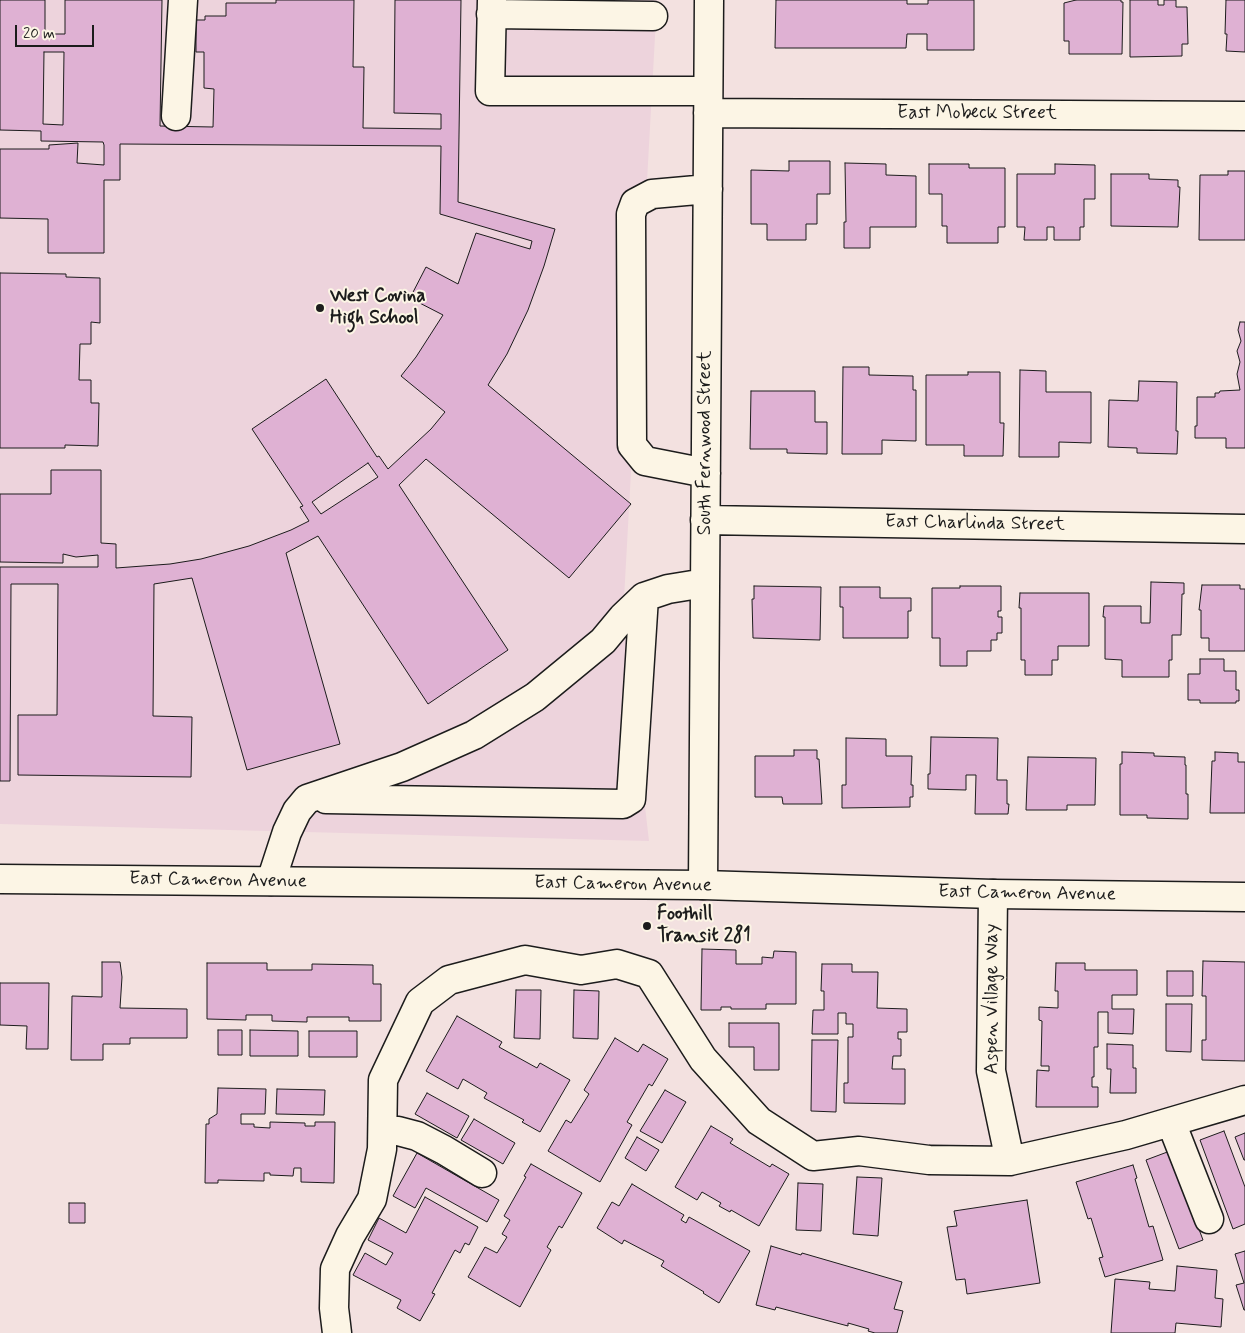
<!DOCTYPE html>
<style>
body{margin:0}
#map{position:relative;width:1245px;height:1333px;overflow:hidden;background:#f3e1e0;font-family:Mynerve,sans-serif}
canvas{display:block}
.scale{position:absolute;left:15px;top:25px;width:79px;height:22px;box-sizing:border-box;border:2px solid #1c1c1c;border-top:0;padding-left:6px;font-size:15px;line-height:18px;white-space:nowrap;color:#1c1c1c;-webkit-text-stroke:4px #fcf5e5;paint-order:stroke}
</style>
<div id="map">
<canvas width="1245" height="1333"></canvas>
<div class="scale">20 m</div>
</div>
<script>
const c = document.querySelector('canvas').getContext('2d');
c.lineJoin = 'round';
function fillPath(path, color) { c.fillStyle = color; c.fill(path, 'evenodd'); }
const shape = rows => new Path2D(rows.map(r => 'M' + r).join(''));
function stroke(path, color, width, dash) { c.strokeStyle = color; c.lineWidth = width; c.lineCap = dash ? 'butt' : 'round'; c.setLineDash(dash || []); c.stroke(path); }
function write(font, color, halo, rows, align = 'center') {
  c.font = font + ' Mynerve,sans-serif'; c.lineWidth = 4; c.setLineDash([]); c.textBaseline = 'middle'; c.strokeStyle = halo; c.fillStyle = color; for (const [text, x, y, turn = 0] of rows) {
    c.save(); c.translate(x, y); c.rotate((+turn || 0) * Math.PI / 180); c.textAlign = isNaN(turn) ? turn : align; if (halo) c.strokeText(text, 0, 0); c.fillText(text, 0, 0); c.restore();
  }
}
const built = shape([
 [0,0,657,0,623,617,649,841,0,824]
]);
const building = shape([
 [0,0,45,0,45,34,65,34,65,0,162,0,160,126,213,127,214,89,204,88,204,52,196,52,196,20,205,20,205,16,226,16,226,3,276,3,276,0,354,0,353,67,364,67,363,128,441,129,441,114,394,113,395,0,461,0,458,202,555,229,544,266,528,310,507,354,488,385,631,504,569,578,426,459,399,485,508,650,428,704,318,536,286,553,340,744,247,770,192,578,154,584,153,716,192,717,191,777,18,775,18,715,57,715,58,584,11,584,10,781,0,781,0,567,98,567,98,555,76,557,63,554,63,563,0,562,0,494,51,494,51,470,101,470,101,543,116,544,116,568,170,564,201,559,249,546,291,530,309,521,300,507,303,506,252,429,326,379,377,457,379,456,388,469,431,429,445,412,401,376,416,357,443,315,410,298,426,267,458,284,476,233,530,249,532,241,440,214,441,146,120,144,120,180,104,180,104,253,48,253,48,219,0,218,0,149,49,149,49,145,78,143,77,163,104,165,104,145,103,142,41,141,41,131,0,130,0,0],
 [44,52,64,52,63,125,43,124,44,52],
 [368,463,378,477,321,514,312,502,368,463],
 [776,0,907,0,907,4,928,4,928,0,974,0,974,50,927,50,927,34,907,34,906,48,775,48,776,0],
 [1076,0,1121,0,1121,2,1123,2,1122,54,1069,54,1069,41,1064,41,1064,3,1076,0],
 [1130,0,1158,0,1158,5,1164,5,1164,0,1176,0,1176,7,1187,7,1188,44,1182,44,1182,56,1130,57,1130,0],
 [1226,0,1245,0,1245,52,1226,51,1227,34,1225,34,1226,0],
 [789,161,830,161,830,194,817,194,817,224,806,224,806,240,767,240,767,224,751,224,751,170,789,171,789,161],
 [845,163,886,164,886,175,916,176,916,227,870,227,870,248,844,248,844,222,846,222,845,163],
 [929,164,969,164,969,168,1005,168,1005,227,998,227,998,243,947,243,947,226,942,226,942,194,929,194,929,164],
 [1055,164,1095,165,1095,199,1084,199,1084,227,1080,227,1080,240,1054,240,1054,227,1047,227,1047,240,1024,240,1025,227,1017,227,1017,174,1055,174,1055,164],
 [1228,171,1245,171,1245,240,1199,240,1200,175,1228,175,1228,171],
 [1111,174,1149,174,1149,179,1178,180,1178,187,1180,187,1178,227,1111,226,1111,174],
 [0,273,66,274,66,277,100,278,100,323,91,322,91,344,80,344,79,380,91,380,91,403,99,403,98,446,65,445,65,448,0,448,0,273],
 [1240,322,1245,322,1245,448,1226,448,1226,438,1195,438,1195,426,1197,426,1197,397,1215,397,1215,393,1219,393,1220,391,1240,390,1237,374,1240,362,1237,351,1241,341,1238,330,1240,322],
 [843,367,869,367,869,375,913,376,913,390,916,390,916,441,882,440,882,454,842,454,843,367],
 [1020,370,1046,371,1046,392,1091,392,1091,443,1059,442,1059,457,1019,457,1020,370],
 [968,372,1000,372,1000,423,1004,423,1003,456,964,456,964,445,926,445,926,375,968,375,968,372],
 [1139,381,1177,382,1176,431,1178,431,1177,454,1137,453,1137,448,1108,447,1109,400,1138,401,1139,381],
 [751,391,815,391,815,422,827,422,827,454,787,453,787,449,750,449,751,391],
 [1151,582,1184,583,1184,594,1182,594,1181,635,1172,635,1172,660,1169,660,1169,677,1122,677,1122,660,1105,659,1105,617,1103,617,1104,606,1141,606,1141,623,1150,623,1151,582],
 [1202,585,1240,585,1240,589,1245,589,1245,651,1209,651,1209,638,1201,638,1201,610,1199,610,1202,585],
 [754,586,821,587,820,640,753,638,752,599,754,599,754,586],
 [960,586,1001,586,1001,611,998,611,998,617,1002,617,1002,633,997,633,997,640,991,640,991,651,967,651,967,666,940,666,940,638,932,638,932,588,960,588,960,586],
 [840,587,880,587,880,598,911,598,911,611,908,611,908,638,843,638,843,607,840,607,840,587],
 [1020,593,1089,593,1089,646,1058,646,1058,660,1052,660,1052,675,1025,675,1025,660,1021,660,1021,608,1019,608,1020,593],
 [1200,659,1224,659,1224,671,1236,671,1236,690,1239,690,1239,701,1236,701,1236,703,1200,703,1200,700,1188,700,1188,674,1200,674,1200,659],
 [931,737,998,738,997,780,1007,780,1007,804,1009,804,1008,814,975,814,976,775,966,775,966,790,928,789,928,774,930,774,931,737],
 [846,738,886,739,886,756,912,756,911,785,913,785,913,797,910,797,910,807,842,808,842,785,846,785,846,738],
 [794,750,817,750,817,759,819,759,822,804,783,804,782,797,755,797,755,756,794,756,794,750],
 [1122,752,1154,753,1154,756,1185,757,1185,765,1186,765,1186,794,1188,794,1188,819,1147,818,1147,815,1120,815,1120,764,1122,764,1122,752],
 [1215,752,1238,753,1238,762,1245,762,1245,813,1210,813,1212,761,1215,761,1215,752],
 [1028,757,1096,758,1095,805,1067,805,1067,810,1026,810,1028,757],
 [702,949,736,950,736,964,762,964,762,957,773,958,774,951,796,952,796,1004,766,1004,766,1009,731,1009,731,1007,721,1007,721,1010,701,1010,702,949],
 [1203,961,1245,962,1245,1061,1202,1060,1202,1040,1206,1040,1206,996,1202,996,1203,961],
 [102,962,120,962,122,977,120,1008,187,1009,187,1038,130,1038,130,1044,103,1044,103,1060,71,1060,72,996,102,997,102,962],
 [207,963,267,963,267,970,312,970,312,964,373,965,373,984,381,984,381,1021,349,1021,349,1017,307,1017,307,1022,272,1021,272,1015,246,1015,246,1020,207,1019,207,963],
 [1056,963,1085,963,1085,970,1137,970,1137,995,1112,995,1112,1009,1134,1009,1133,1034,1108,1033,1108,1012,1098,1012,1098,1047,1094,1047,1094,1077,1092,1077,1092,1087,1098,1087,1098,1107,1036,1107,1037,1070,1049,1071,1049,1066,1041,1066,1042,1021,1039,1020,1039,1007,1058,1008,1058,991,1055,991,1056,963],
 [822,964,852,964,852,972,878,972,877,1008,907,1009,907,1032,898,1032,898,1039,901,1039,901,1056,893,1056,892,1069,905,1069,905,1104,844,1103,844,1083,848,1083,848,1037,853,1037,853,1024,846,1024,846,1013,838,1013,838,1034,812,1034,813,1010,824,1010,824,991,821,991,822,964],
 [1167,971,1193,971,1193,996,1167,996,1167,971],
 [0,983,49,983,48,1049,26,1049,27,1026,0,1025,0,983],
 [516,990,541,990,540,1039,514,1038,516,990],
 [574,990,599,991,598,1039,573,1038,574,990],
 [1166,1004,1192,1004,1191,1052,1166,1051,1166,1004],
 [457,1016,502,1042,499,1047,537,1068,540,1063,570,1080,540,1132,522,1122,524,1120,484,1098,487,1093,463,1079,458,1089,426,1071,457,1016],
 [729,1023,779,1023,779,1070,754,1070,754,1047,729,1047,729,1023],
 [218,1030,242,1030,242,1055,218,1055,218,1030],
 [250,1030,298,1031,298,1056,250,1056,250,1030],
 [309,1031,357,1031,357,1057,309,1057,309,1031],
 [615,1038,638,1052,643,1044,668,1059,652,1086,649,1084,627,1122,632,1125,600,1182,548,1151,566,1120,571,1123,589,1094,584,1090,615,1038],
 [812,1040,838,1040,836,1112,811,1111,812,1040],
 [1107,1044,1133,1045,1133,1068,1136,1068,1136,1093,1110,1093,1111,1069,1107,1069,1107,1044],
 [218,1088,266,1089,265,1114,241,1114,241,1124,254,1124,254,1127,270,1128,270,1122,305,1123,305,1126,315,1126,315,1122,335,1122,334,1183,301,1182,301,1168,294,1168,293,1176,270,1175,270,1173,264,1173,264,1181,218,1180,218,1183,205,1183,206,1124,209,1124,209,1119,217,1114,218,1088],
 [277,1089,325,1090,324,1115,276,1114,277,1089],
 [665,1090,686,1102,662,1143,640,1131,665,1090],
 [427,1093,469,1116,457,1138,415,1114,427,1093],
 [474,1119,515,1143,503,1164,461,1140,474,1119],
 [711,1126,733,1139,730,1143,770,1167,772,1164,789,1174,759,1226,731,1210,730,1212,719,1206,721,1203,702,1192,697,1200,675,1187,711,1126],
 [1224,1131,1245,1187,1245,1224,1233,1229,1200,1140,1224,1131],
 [1245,1133,1245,1160,1244,1160,1235,1137,1245,1133],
 [637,1137,659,1150,646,1171,625,1158,637,1137],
 [1170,1151,1203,1240,1179,1249,1146,1160,1170,1151],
 [417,1153,499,1200,487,1222,426,1188,415,1208,393,1196,417,1153],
 [531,1164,582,1193,562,1228,559,1226,547,1247,551,1250,520,1307,468,1277,485,1247,497,1253,507,1237,502,1234,510,1220,504,1216,526,1177,524,1176,531,1164],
 [1133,1165,1137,1178,1135,1179,1149,1227,1153,1226,1163,1260,1105,1277,1099,1258,1103,1257,1091,1218,1088,1219,1076,1182,1133,1165],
 [857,1177,882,1178,878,1236,853,1234,857,1177],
 [798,1183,823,1184,821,1231,796,1230,798,1183],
 [632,1184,684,1215,681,1220,686,1223,689,1217,750,1251,719,1303,703,1293,704,1292,661,1266,664,1261,624,1240,622,1244,597,1228,612,1202,619,1206,632,1184],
 [425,1197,478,1227,469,1245,465,1243,460,1253,455,1250,432,1293,435,1294,420,1321,397,1308,401,1300,353,1275,365,1253,386,1265,393,1253,368,1240,379,1218,406,1233,425,1197],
 [1027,1200,1040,1283,967,1294,965,1279,956,1280,947,1227,957,1226,954,1211,1027,1200],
 [69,1203,85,1203,85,1223,69,1223,69,1203],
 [771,1246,801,1255,802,1253,902,1282,894,1309,903,1311,897,1333,875,1333,868,1331,869,1329,848,1323,848,1326,776,1307,775,1310,756,1305,771,1246],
 [1245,1251,1245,1310,1244,1310,1236,1285,1244,1283,1235,1254,1245,1251],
 [1177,1266,1217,1270,1215,1298,1223,1299,1221,1327,1176,1323,1175,1333,1111,1333,1115,1279,1150,1282,1149,1289,1175,1291,1177,1266]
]);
const minor = shape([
 [492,0,490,91,708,91],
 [491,14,653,16],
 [708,113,1245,116],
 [176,116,183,0],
 [706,473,645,461,632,445,631,214,635,203,652,194,708,189],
 [705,520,1245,529],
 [326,799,623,804,631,799,644,597],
 [271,881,287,832,297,811,307,799,402,767,474,735,535,697,603,641,623,617,644,597,668,589,705,583],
 [703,885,709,0],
 [993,894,991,1071,1010,1161],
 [1171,1122,1209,1219],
 [383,1130,398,1131,417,1136,444,1150,482,1173],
 [337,1333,334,1308,335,1269,350,1236,372,1199,382,1149,383,1080,420,1002,449,980,525,960,581,970,617,964,649,974,703,1059,759,1121,813,1156,859,1151,929,1160,1010,1161,1126,1135,1245,1100]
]);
const major = shape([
 [0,879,703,885,993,894,1245,897]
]);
const markers = [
 [320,308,5,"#1c1c1c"],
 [647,926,5,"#1c1c1c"]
];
const streetNames = [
 ["East Mobeck Street",977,114],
 ["South Fernwood Street",706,443,-90],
 ["East Charlinda Street",975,524,1],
 ["East Cameron Avenue",218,881,1],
 ["East Cameron Avenue",623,885,1],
 ["East Cameron Avenue",1027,894,1],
 ["Aspen Village Way",993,999,-90]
];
const poiNames = [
 ["West Covina",330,297],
 ["High School",330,319],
 ["Foothill",657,915],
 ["Transit 281",657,937]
];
fillPath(built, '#edd3dc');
fillPath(building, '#dfb1d3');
stroke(building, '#1c1c1c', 1);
stroke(minor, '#1c1c1c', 31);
stroke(major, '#1c1c1c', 31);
stroke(minor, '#fcf5e5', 28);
stroke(major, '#fcf5e5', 28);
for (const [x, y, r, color] of markers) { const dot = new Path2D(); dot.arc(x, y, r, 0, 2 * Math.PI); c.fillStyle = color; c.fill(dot); stroke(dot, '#fcf5e5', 2); }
write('19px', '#1c1c1c', '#fcf5e5', streetNames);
write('bold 19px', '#1c1c1c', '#fcf5e5', poiNames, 'left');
</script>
